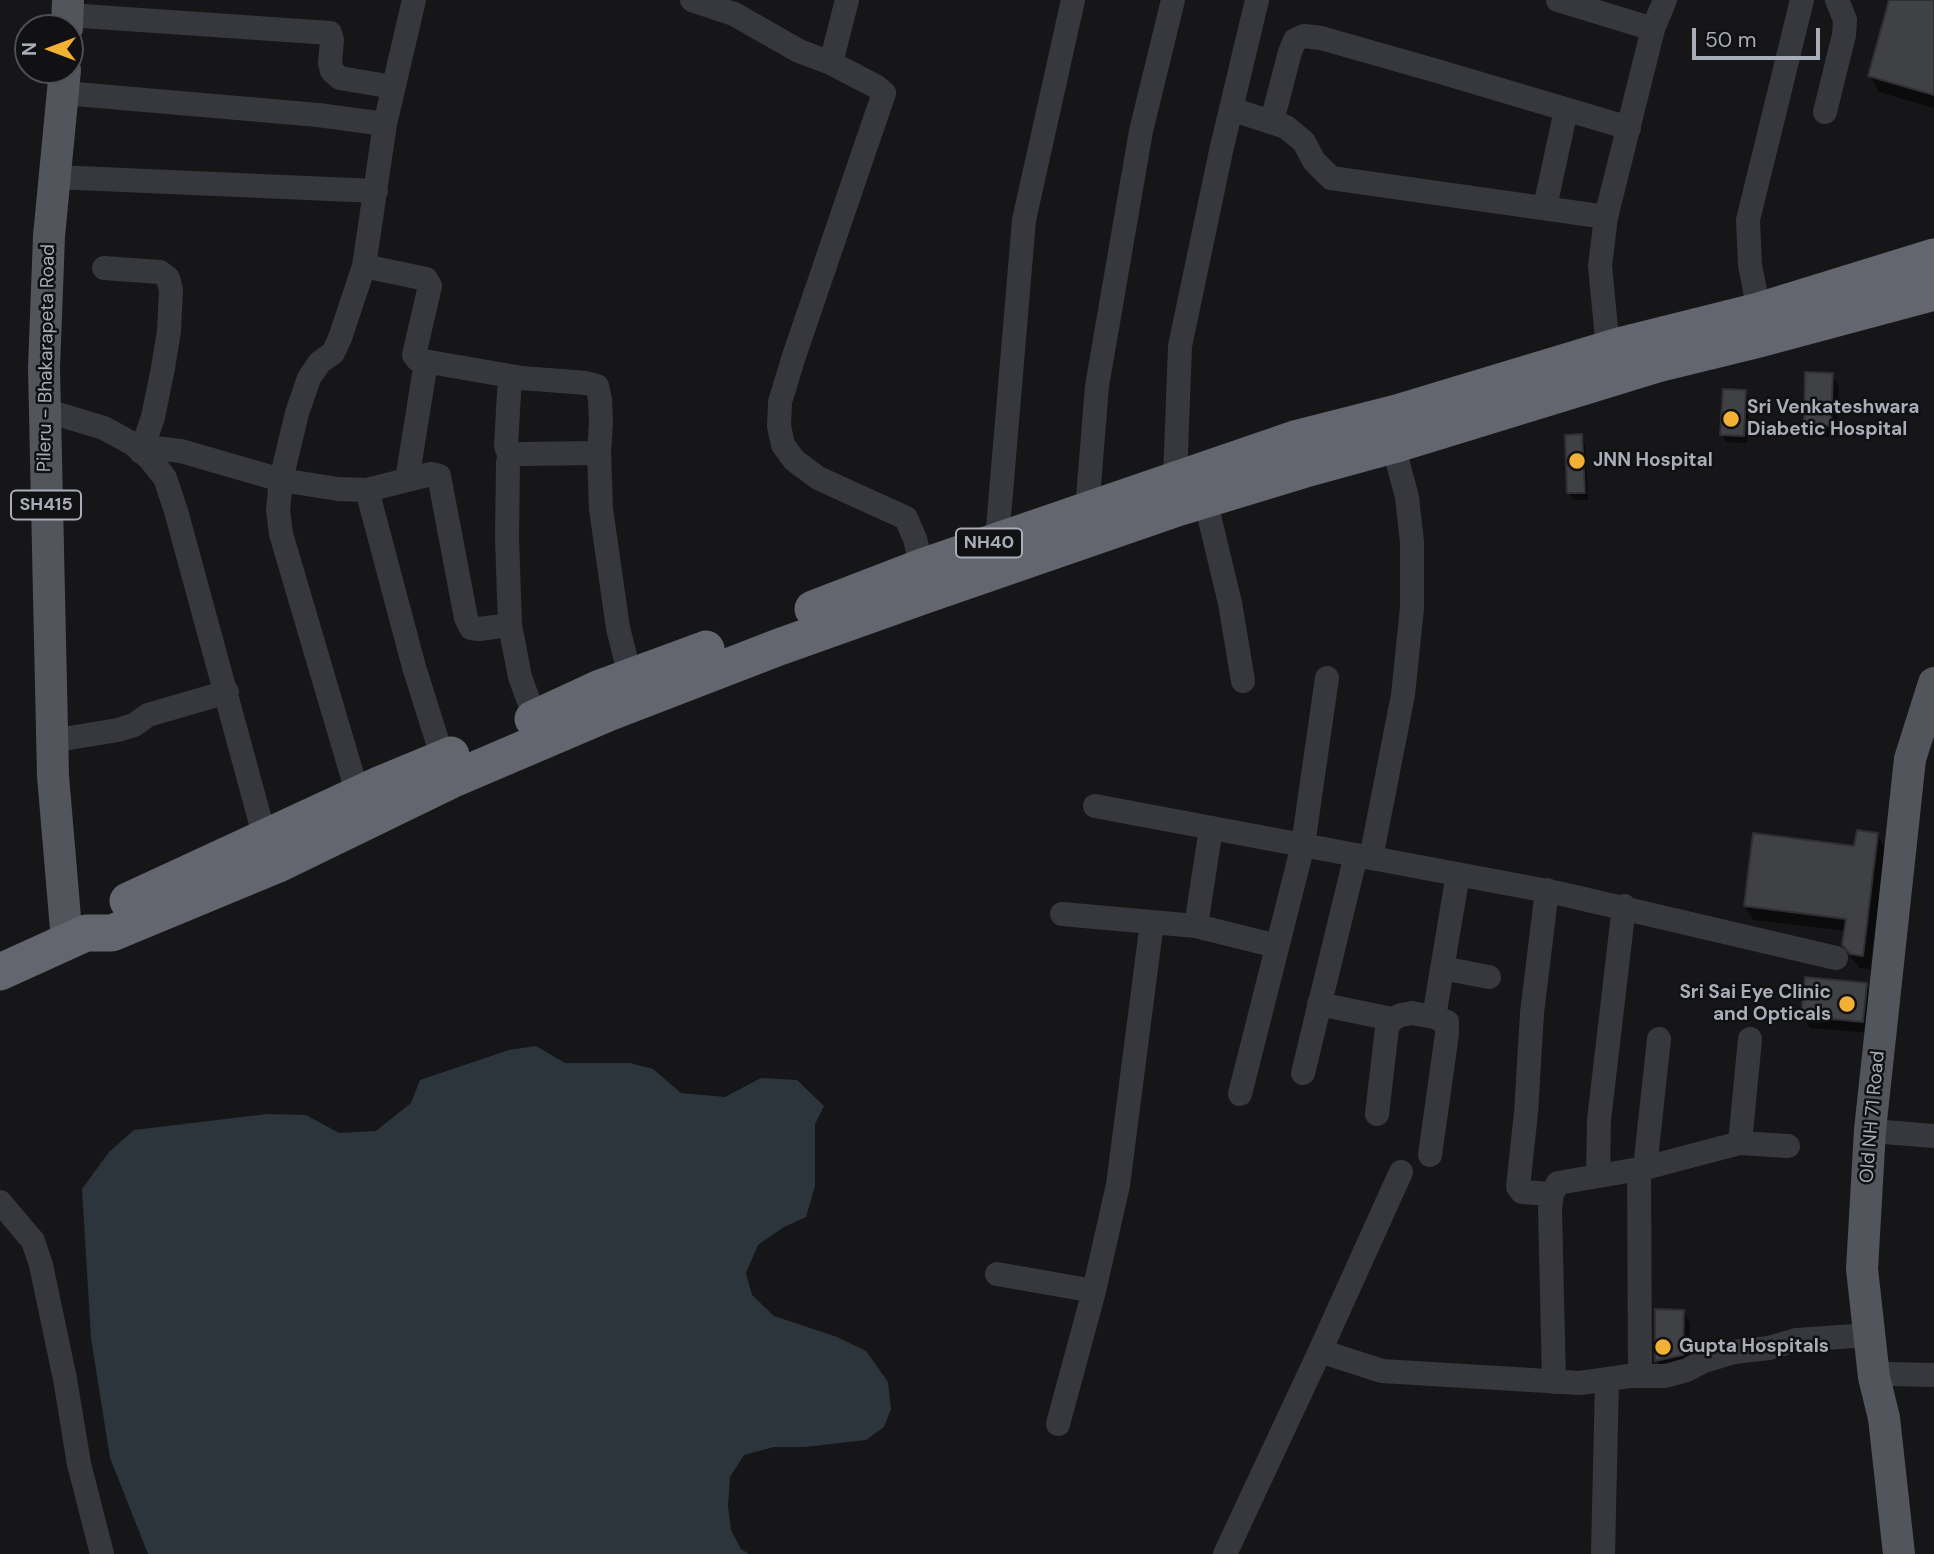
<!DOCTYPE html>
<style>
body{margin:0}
#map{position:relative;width:1934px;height:1554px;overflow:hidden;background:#161618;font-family:"DM Sans",sans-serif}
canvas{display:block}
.north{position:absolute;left:14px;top:14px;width:70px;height:70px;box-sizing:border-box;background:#111113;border:2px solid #4d4f55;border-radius:50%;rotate:270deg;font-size:19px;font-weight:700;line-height:28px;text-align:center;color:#a8adb8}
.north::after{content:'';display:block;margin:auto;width:24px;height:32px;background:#f2b134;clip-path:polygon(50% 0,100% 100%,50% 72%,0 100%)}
.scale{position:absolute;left:1692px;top:28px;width:128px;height:32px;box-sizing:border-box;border:4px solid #a8adb8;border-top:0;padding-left:9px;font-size:21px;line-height:24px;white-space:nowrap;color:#a8adb8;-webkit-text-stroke:5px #111113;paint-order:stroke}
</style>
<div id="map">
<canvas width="1934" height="1554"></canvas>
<div class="north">N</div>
<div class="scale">50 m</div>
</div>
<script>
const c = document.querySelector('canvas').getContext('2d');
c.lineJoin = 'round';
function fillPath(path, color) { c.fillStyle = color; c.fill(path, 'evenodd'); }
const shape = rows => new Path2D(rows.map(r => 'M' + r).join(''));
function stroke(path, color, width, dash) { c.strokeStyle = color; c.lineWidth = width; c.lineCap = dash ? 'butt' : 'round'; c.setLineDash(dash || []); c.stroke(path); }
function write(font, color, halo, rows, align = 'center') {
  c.font = font + ' "DM Sans",sans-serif'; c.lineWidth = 5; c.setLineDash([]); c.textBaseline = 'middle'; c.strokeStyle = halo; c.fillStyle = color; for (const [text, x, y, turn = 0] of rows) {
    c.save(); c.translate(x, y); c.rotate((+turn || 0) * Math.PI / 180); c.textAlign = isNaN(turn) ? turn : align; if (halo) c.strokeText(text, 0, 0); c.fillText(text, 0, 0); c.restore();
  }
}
const water = shape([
 [536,1046,565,1063,630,1063,653,1069,681,1093,725,1097,761,1078,797,1080,824,1106,815,1124,815,1186,806,1217,784,1227,758,1245,746,1273,752,1295,774,1316,837,1337,866,1351,888,1382,891,1409,884,1427,866,1440,805,1447,774,1447,744,1455,730,1477,728,1506,731,1530,741,1549,749,1554,148,1554,110,1458,91,1338,82,1189,109,1152,134,1130,267,1114,306,1115,339,1133,376,1131,411,1103,420,1080,509,1050]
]);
const shadow = shape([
 [1891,0,1934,0,1934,108,1879,92,1870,76],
 [1832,375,1839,387,1837,437,1813,437,1806,425],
 [1745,391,1750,399,1747,443,1726,442,1722,435],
 [1581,436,1585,444,1588,500,1574,500,1569,493],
 [1877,834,1885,848,1870,969,1860,968,1852,959,1844,945,1846,931,1753,920,1745,906],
 [1866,985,1873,997,1869,1033,1810,1028,1803,1016],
 [1683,1311,1690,1323,1689,1367,1663,1372,1657,1361]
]);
const building = shape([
 [1889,0,1934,0,1934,95,1868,76,1889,0],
 [1805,372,1833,373,1831,426,1804,425,1805,372],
 [1723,389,1746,390,1744,436,1720,435,1723,389],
 [1582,434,1585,493,1567,493,1565,435,1582,434],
 [1857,830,1878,833,1863,956,1850,954,1842,945,1846,919,1744,906,1753,833,1854,846,1857,830],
 [1805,977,1867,983,1863,1022,1801,1016,1805,977],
 [1655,1309,1684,1310,1683,1355,1655,1361,1655,1309]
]);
const minor = shape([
 [692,0,734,14,799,51,831,63],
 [847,0,831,63,877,87,884,93,794,356,780,402,779,426,783,445,794,460,818,478,906,518,915,539,922,567],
 [1558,0,1653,29],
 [68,15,330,33,332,40,330,63,332,71,340,78,393,87],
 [64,93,318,115,385,124],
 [1231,109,1286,127,1304,142,1314,161,1331,178,1606,217],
 [1825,112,1844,35,1845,20,1837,0],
 [1272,121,1290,52,1295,40,1304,36,1321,38,1437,71,1629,128],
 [55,177,376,191],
 [1545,207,1566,110],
 [364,266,426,279,430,286,414,355,418,360,522,378,586,383,597,386,600,399,601,422,599,453,601,509,618,628,630,676],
 [104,268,160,272,168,278,171,290,169,331,163,368,153,417,141,452,155,448,181,451,281,480,338,489,367,490,431,474,439,476,466,618,471,628,479,629,510,625],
 [1759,311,1750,265,1748,220,1802,0],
 [1608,349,1600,266,1606,217,1653,29,1665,0],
 [510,376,506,446,510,457],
 [44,410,104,428,133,444,150,459,165,478,176,511,265,838],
 [1175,479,1180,346,1221,151,1257,0],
 [407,480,426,362],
 [367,490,414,667,443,759],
 [1205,499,1230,603,1243,681],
 [1087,510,1097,386,1141,131,1173,0],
 [997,540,1024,220,1073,0],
 [535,718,520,677,510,625,507,538,508,462,513,455,522,454,599,453],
 [51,741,118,730,134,725,148,715,227,692],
 [358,795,281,534,278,510,281,480,297,413,309,378,320,362,333,353,340,338,364,266,385,124,414,0],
 [1095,806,1558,893,1836,958],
 [1371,858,1403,695,1412,608,1412,542,1407,497,1393,445],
 [1547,890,1532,1013,1526,1113,1518,1187,1522,1192,1552,1194],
 [1062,914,1196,926,1277,946],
 [1196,926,1211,828],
 [1442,968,1489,977],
 [1319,1004,1392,1019],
 [1303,1073,1356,855],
 [1240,1094,1303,845,1327,678],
 [1377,1114,1387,1028,1392,1019,1401,1015,1412,1013,1434,1017],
 [1884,1132,1934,1136],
 [1740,1143,1750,1039],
 [1430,1155,1447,1034,1447,1022,1434,1017,1458,874],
 [1645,1168,1659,1039],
 [1639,1169,1640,1376],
 [1598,1176,1599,1120,1624,906],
 [0,1202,33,1241,41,1265,65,1379,79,1464,102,1554],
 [997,1274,1094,1291],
 [1320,1351,1401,1172],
 [1888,1374,1934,1375],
 [1554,1382,1550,1209,1552,1194,1558,1183,1645,1168,1740,1143,1788,1146],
 [1058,1424,1094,1291,1118,1185,1152,922],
 [1225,1554,1320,1351,1382,1371,1580,1383,1629,1376,1665,1376,1687,1370,1704,1361,1734,1352,1769,1348,1796,1340,1869,1335],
 [1603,1554,1607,1380]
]);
const major = shape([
 [67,28,68,0],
 [65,70,49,236,44,368,53,776,67,941],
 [1899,1554,1884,1418,1874,1377,1862,1269,1870,1130,1910,759,1934,683]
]);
const highway = shape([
 [813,609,922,567,1295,439,1397,413,1619,346,1759,311,1934,257],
 [533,719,600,688,706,649],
 [128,901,381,784,451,755],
 [0,972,86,933,112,933,276,865,451,780,608,713,779,647,928,594,1177,508,1302,470,1393,445,1657,364,1763,338,1934,292]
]);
const markers = [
 [1731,419,9,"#f2b134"],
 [1577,461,9,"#f2b134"],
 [1847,1004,9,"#f2b134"],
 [1663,1347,9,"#f2b134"]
];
const shields = [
 [46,505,70],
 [989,543,66]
];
const shieldNames = [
 ["SH415",46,505],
 ["NH40",989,543]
];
const streetNames = [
 ["Pileru - Bhakarapeta Road",47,358,-89],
 ["Old NH 71 Road",1873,1117,-85]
];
const poiNames = [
 ["Sri Venkateshwara",1747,408],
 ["Diabetic Hospital",1747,430],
 ["JNN Hospital",1593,461],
 ["Sri Sai Eye Clinic",1831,993,"right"],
 ["and Opticals",1831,1015,"right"],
 ["Gupta Hospitals",1679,1347]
];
fillPath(water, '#2c353c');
fillPath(shadow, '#0007');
fillPath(building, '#404145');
stroke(building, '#303034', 2);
stroke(minor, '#37383d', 24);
stroke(major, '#53555c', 32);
stroke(highway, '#63666e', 37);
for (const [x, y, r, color] of markers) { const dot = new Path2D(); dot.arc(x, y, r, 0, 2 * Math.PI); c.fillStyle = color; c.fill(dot); stroke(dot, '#111113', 2.5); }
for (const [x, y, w] of shields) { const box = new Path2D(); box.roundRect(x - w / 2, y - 14.5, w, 29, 5); c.fillStyle = '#111113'; c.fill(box); stroke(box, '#a8adb8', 2); }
write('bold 18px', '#a8adb8', null, shieldNames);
write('19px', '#a8adb8', '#111113', streetNames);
write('bold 19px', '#a8adb8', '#111113', poiNames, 'left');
</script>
